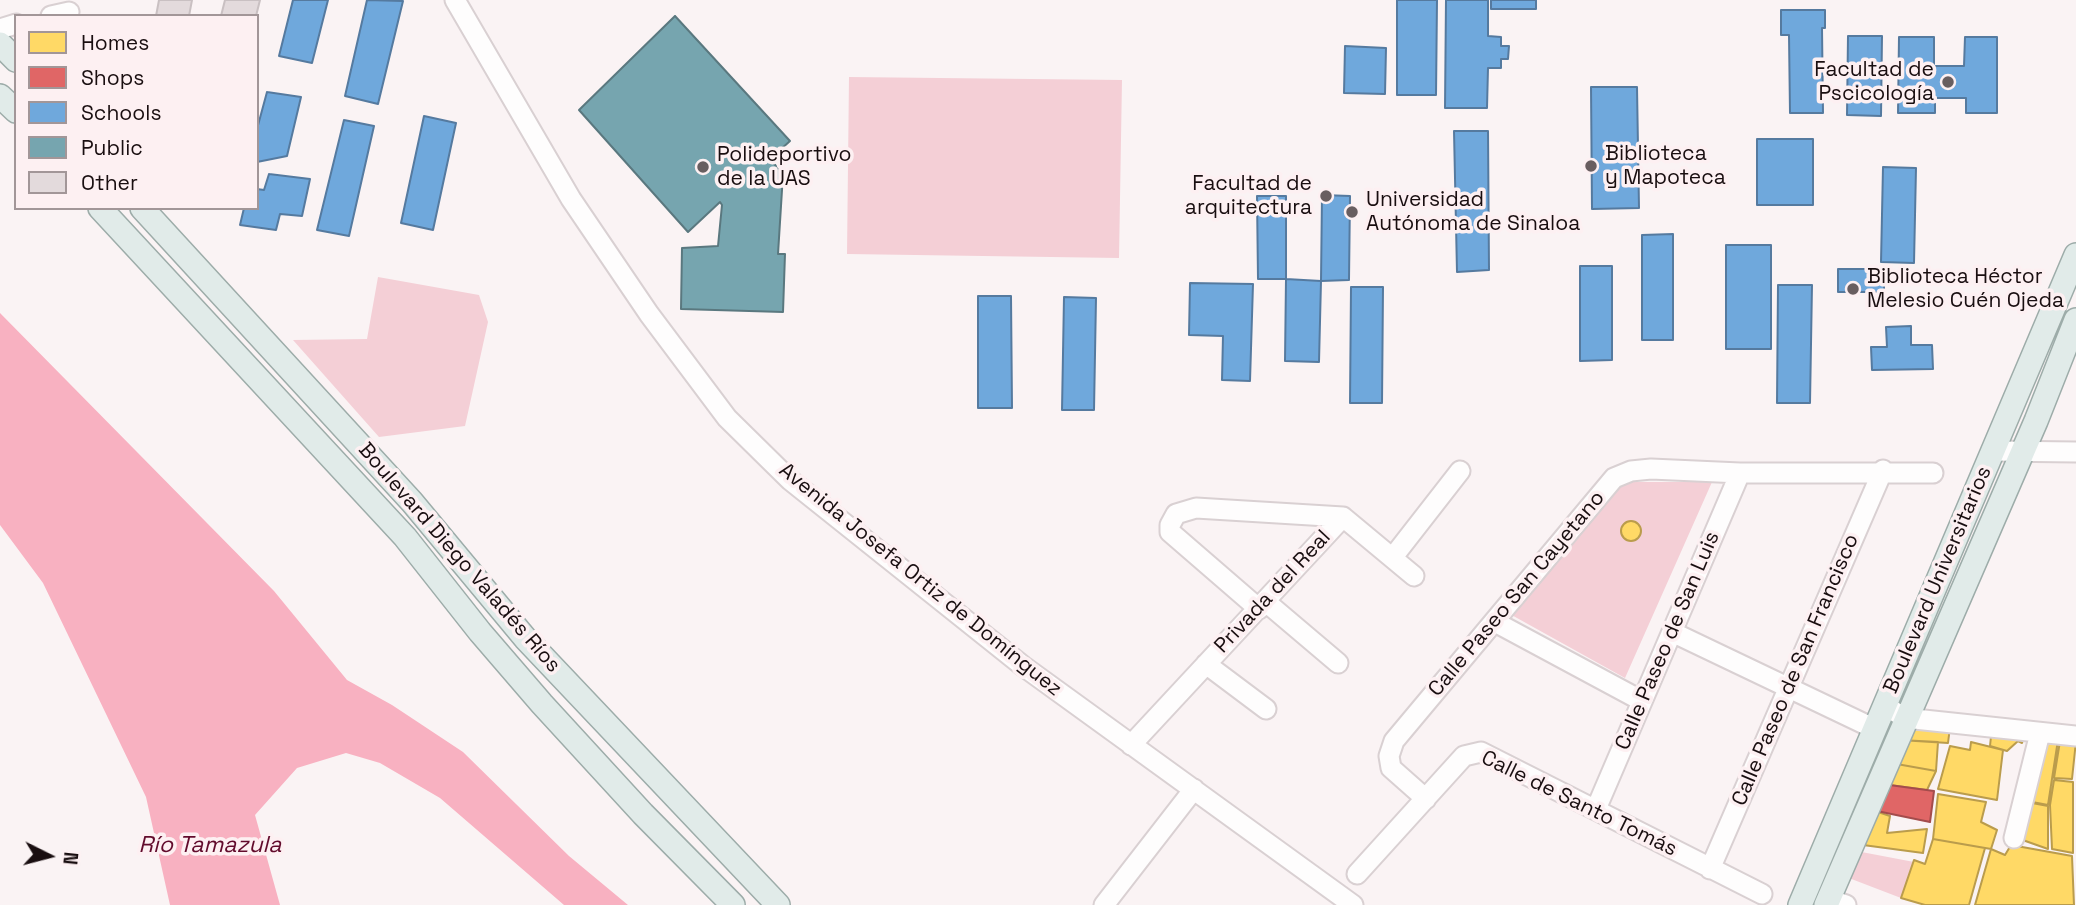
<!DOCTYPE html>
<meta charset="utf-8">
<style>
body{margin:0}
#map{position:relative;width:2076px;height:905px;overflow:hidden;background:#faf3f4;font-family:"Space Grotesk",sans-serif}
canvas{display:block}
.legend{position:absolute;left:14px;top:14px;width:245px;height:196px;box-sizing:border-box;background:#fdf0f2;border:2px solid #a29698;margin:0;padding:9px 12px;list-style:none;font-size:21px;color:#190e10}
.legend li{display:flex;align-items:center;gap:14px;height:35px}
.legend b{width:35px;border:2px solid #a29698}
.north{position:absolute;left:14px;top:821px;width:70px;height:70px;-webkit-text-stroke:5px #fdf0f2;paint-order:stroke;rotate:96deg;font-size:19px;font-weight:700;line-height:28px;text-align:center;color:#190e10}
.north::after{content:'';display:block;margin:auto;width:24px;height:32px;background:#190e10;clip-path:polygon(50% 0,100% 100%,50% 72%,0 100%)}
</style>
<div id="map">
<canvas width="2076" height="905"></canvas>
<ul class="legend">
<li><b style="height:19px;background:#ffd966"></b>Homes</li>
<li><b style="height:19px;background:#e06666"></b>Shops</li>
<li><b style="height:19px;background:#6fa8dc"></b>Schools</li>
<li><b style="height:19px;background:#76a5af"></b>Public</li>
<li><b style="height:19px;background:#e3dadc"></b>Other</li>
</ul>
<div class="north">N</div>
</div>
<script>
const c = document.querySelector('canvas').getContext('2d');
c.lineJoin = 'round';
function fillPath(path, color) { c.fillStyle = color; c.fill(path, 'evenodd'); }
const shape = rows => new Path2D(rows.map(r => 'M' + r).join(''));
function stroke(path, color, width, dash) { c.strokeStyle = color; c.lineWidth = width; c.lineCap = dash ? 'butt' : 'round'; c.setLineDash(dash || []); c.stroke(path); }
function write(font, color, halo, rows, align = 'center') {
  c.font = font + ' "Space Grotesk",sans-serif'; c.lineWidth = 7; c.setLineDash([]); c.textBaseline = 'middle'; c.strokeStyle = halo; c.fillStyle = color; for (const [text, x, y, turn = 0] of rows) {
    c.save(); c.translate(x, y); c.rotate((+turn || 0) * Math.PI / 180); c.textAlign = isNaN(turn) ? turn : align; if (halo) c.strokeText(text, 0, 0); c.fillText(text, 0, 0); c.restore();
  }
}
const green = shape([
 [849,77,1122,80,1119,258,847,254],
 [378,277,479,295,488,322,465,426,379,437,293,340,367,339],
 [1621,482,1712,482,1625,678,1508,613],
 [1851,850,1914,862,1901,898,1841,875]
]);
const water = shape([
 [0,313,274,591,347,680,392,705,463,752,569,856,628,905,564,905,440,798,380,763,346,753,297,768,255,815,280,905,170,905,146,797,43,583,0,525]
]);
const homes = shape([
 '1621 531a10 10 0 1 1 20 0a10 10 0 1 1-20 0Z',
 [1907,723,1950,727,1948,743,1900,740,1907,723],
 [1992,727,2025,733,2022,743,2018,741,2007,751,1990,746,1992,727],
 [2042,738,2058,740,2048,805,2027,801,2042,738],
 [1900,740,1938,742,1936,771,1891,763,1900,740],
 [2060,741,2076,741,2072,779,2054,778,2060,741],
 [1971,742,2003,750,1997,800,1938,789,1950,746,1970,750,1971,742],
 [1891,763,1936,771,1927,790,1882,784,1891,763],
 [2054,780,2073,782,2073,853,2052,849,2050,805,2054,780],
 [1938,794,1986,802,1981,822,1997,830,1991,849,1933,839,1938,794],
 [2027,802,2048,806,2048,849,2017,838,2027,802],
 [1872,810,1890,816,1887,833,1927,829,1923,853,1863,845,1872,810],
 [1933,839,1985,848,1969,905,1925,905,1901,898,1914,860,1925,864,1933,839],
 [2011,845,2072,856,2074,905,1975,905,1991,849,2005,855,2011,845]
]);
const shops = shape([
 [1882,784,1934,791,1930,822,1872,810,1882,784]
]);
const schools = shape([
 [293,0,328,0,312,63,279,56,293,0],
 [367,0,403,1,378,104,345,96,367,0],
 [1397,0,1437,0,1436,95,1397,95,1397,0],
 [1446,0,1488,0,1488,36,1501,37,1501,46,1509,46,1508,59,1501,59,1501,68,1488,68,1487,108,1445,108,1446,0],
 [1491,0,1536,0,1536,9,1491,9,1491,0],
 [1781,10,1825,10,1825,28,1822,28,1823,113,1790,113,1789,35,1781,35,1781,10],
 [1848,36,1882,36,1881,116,1847,115,1848,36],
 [1899,37,1934,37,1934,66,1964,66,1965,37,1997,37,1997,113,1966,113,1966,98,1935,98,1935,113,1898,113,1899,37],
 [1345,46,1386,48,1385,94,1344,93,1345,46],
 [1591,87,1637,87,1639,208,1592,209,1591,87],
 [267,92,301,97,287,156,257,162,257,129,267,92],
 [424,116,456,123,433,230,401,223,424,116],
 [344,120,374,126,349,236,317,230,344,120],
 [1454,131,1488,131,1489,270,1457,272,1454,131],
 [1757,139,1813,139,1813,205,1757,205,1757,139],
 [1883,167,1916,168,1914,263,1881,262,1883,167],
 [269,174,310,179,302,216,280,214,276,230,240,225,244,208,257,208,257,189,264,190,269,174],
 [1322,195,1350,196,1349,280,1321,281,1322,195],
 [1257,196,1286,196,1286,279,1258,279,1257,196],
 [1673,234,1673,340,1642,340,1642,235,1673,234],
 [1726,245,1771,245,1771,349,1726,349,1726,245],
 [1580,266,1612,266,1612,360,1580,361,1580,266],
 [1838,269,1884,269,1884,292,1838,292,1838,269],
 [1286,279,1321,281,1319,362,1285,361,1286,279],
 [1190,283,1253,284,1250,381,1222,380,1223,336,1189,335,1190,283],
 [1778,285,1812,285,1810,403,1777,403,1778,285],
 [1351,287,1383,287,1382,403,1350,403,1351,287],
 [978,296,1011,296,1012,408,978,408,978,296],
 [1064,297,1096,298,1094,410,1062,410,1064,297],
 [1911,326,1911,345,1932,345,1933,369,1872,370,1871,347,1887,347,1886,327,1911,326]
]);
const public = shape([
 [675,16,790,141,770,159,783,174,778,254,785,254,783,312,681,309,682,248,718,246,722,205,720,202,688,232,579,110,675,16]
]);
const building = shape([
 [159,0,192,0,189,16,156,16,159,0],
 [225,0,260,0,256,16,221,16,225,0]
]);
const minor = shape([
 [455,0,571,199,649,314,727,418,790,480,1023,666,1353,905],
 [51,16,69,12],
 [0,29,16,24],
 [1994,451,2076,452],
 [1343,517,1414,576],
 [1393,557,1460,471],
 [1266,602,1338,663],
 [1259,609,1170,532,1170,525,1176,514,1196,508,1343,517],
 [1495,622,1642,701],
 [1672,632,1875,729],
 [1206,664,1266,709],
 [1884,705,1905,718,2076,736],
 [1131,745,1343,517],
 [1426,799,1391,768,1389,756,1394,741,1614,478,1631,471,1651,469,1740,473,1933,473],
 [1596,809,1740,473],
 [2014,838,2040,733],
 [1710,869,1883,470],
 [1357,874,1464,756,1481,752,1762,894],
 [1828,899,1846,905],
 [1104,905,1194,789]
]);
const major = shape([
 [0,44,16,60],
 [0,96,16,111],
 [100,208,405,537,480,632,542,704,643,814,733,905],
 [142,208,412,502,525,638,778,905],
 [1800,905,2076,255],
 [1826,905,2036,421,2076,320]
]);
const markers = [
 [1948,82,7,"#685e60"],
 [1591,166,7,"#685e60"],
 [703,167,7,"#685e60"],
 [1326,196,7,"#685e60"],
 [1352,212,7,"#685e60"],
 [1853,289,7,"#685e60"]
];
const poiNames = [
 ["Facultad de",1934,70,"right"],
 ["Pscicología",1934,94,"right"],
 ["Biblioteca",1605,154],
 ["y Mapoteca",1605,178],
 ["Polideportivo",717,155],
 ["de la UAS",717,179],
 ["Facultad de",1312,184,"right"],
 ["arquitectura",1312,208,"right"],
 ["Universidad",1366,200],
 ["Autónoma de Sinaloa",1366,224],
 ["Biblioteca Héctor",1867,277],
 ["Melesio Cuén Ojeda",1867,301]
];
const streetNames = [
 ["Boulevard Diego Valadés Ríos",459,558,49],
 ["Avenida Josefa Ortiz de Domínguez",920,580,39],
 ["Boulevard Universitarios",1938,580,-67],
 ["Privada del Real",1273,592,-47],
 ["Calle Paseo San Cayetano",1517,594,-50],
 ["Calle Paseo de San Luis",1668,641,-67],
 ["Calle Paseo de San Francisco",1796,670,-67],
 ["Calle de Santo Tomás",1579,804,26]
];
const waterNames = [
 ["Río Tamazula",210,846]
];
fillPath(green, '#f4cfd6');
fillPath(water, '#f8b1c1');
fillPath(homes, '#ffd966');
stroke(homes, '#ba9c4c', 2);
fillPath(shops, '#e06666');
stroke(shops, '#a44c4c', 2);
fillPath(schools, '#6fa8dc');
stroke(schools, '#557a9f', 2);
fillPath(public, '#76a5af');
stroke(public, '#5a787f', 2);
fillPath(building, '#e3dadc');
stroke(building, '#c9c0c2', 2);
stroke(minor, '#d9d0d2', 23);
stroke(major, '#9daca9', 26);
stroke(minor, '#fefdfd', 19);
stroke(major, '#e1ebe9', 23);
for (const [x, y, r, color] of markers) { const dot = new Path2D(); dot.arc(x, y, r, 0, 2 * Math.PI); c.fillStyle = color; c.fill(dot); stroke(dot, '#fdf0f2', 2.5); }
write('21px', '#190e10', '#fdf0f2', poiNames, 'left');
write('21px', '#190e10', '#fdf0f2', streetNames);
write('italic 23px', '#620b2c', '#fdf0f2', waterNames);
</script>
